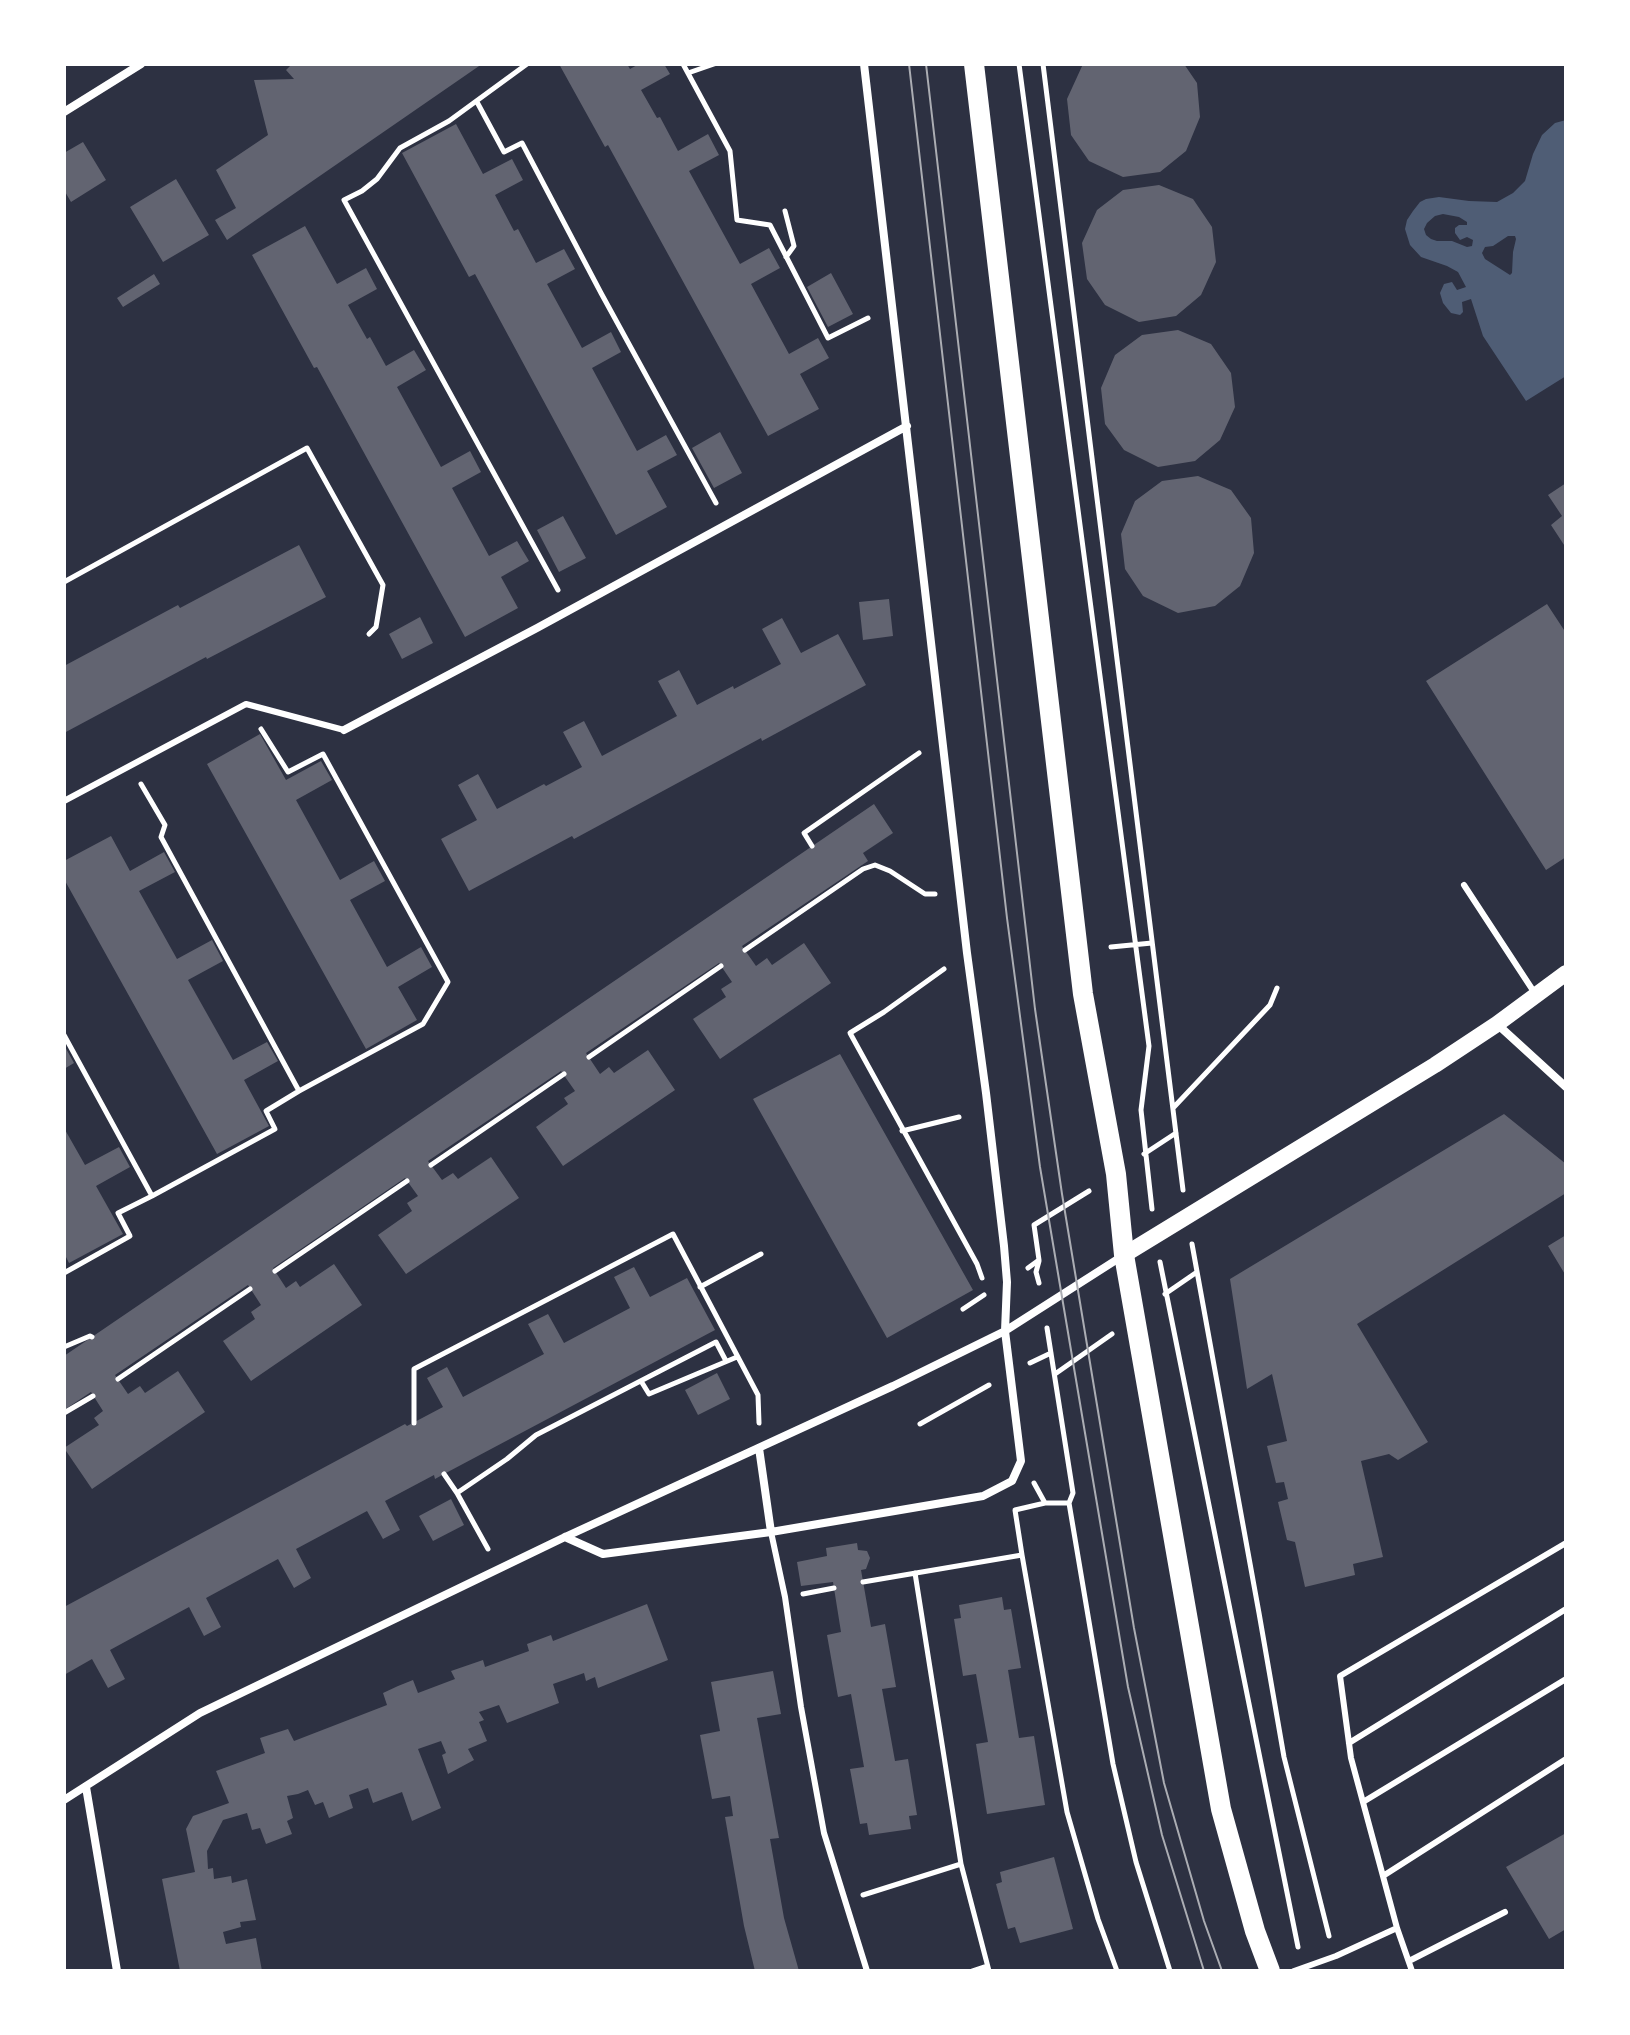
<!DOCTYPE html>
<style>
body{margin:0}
#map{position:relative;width:1630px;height:2035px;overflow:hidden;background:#2d3142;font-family:Bitter,serif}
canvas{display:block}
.frame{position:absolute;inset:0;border:66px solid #fff;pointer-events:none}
</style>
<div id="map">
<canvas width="1630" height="2035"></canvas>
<div class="frame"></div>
</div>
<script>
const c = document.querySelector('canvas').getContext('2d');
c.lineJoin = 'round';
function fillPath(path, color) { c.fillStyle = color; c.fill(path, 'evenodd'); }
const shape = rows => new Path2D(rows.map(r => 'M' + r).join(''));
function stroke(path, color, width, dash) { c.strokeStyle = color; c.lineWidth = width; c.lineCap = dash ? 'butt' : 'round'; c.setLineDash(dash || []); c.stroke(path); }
const water = shape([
 [1566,120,1566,376,1526,401,1483,336,1471,299,1462,302,1463,312,1460,315,1451,313,1443,303,1440,293,1444,284,1452,282,1457,290,1466,287,1458,272,1447,266,1421,257,1410,245,1405,229,1407,220,1413,211,1420,202,1426,199,1439,197,1469,201,1497,202,1513,193,1525,181,1533,154,1542,135,1555,123],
 [1443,214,1459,217,1467,222,1467,225,1459,225,1455,228,1455,233,1460,240,1467,237,1473,240,1472,246,1467,247,1452,241,1437,241,1431,239,1426,235,1424,229,1427,223,1435,216],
 [1508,236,1515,236,1516,239,1513,252,1512,273,1510,275,1485,259,1482,253,1485,247,1493,246]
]);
const building = shape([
 [292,64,482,64,227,240,215,220,236,208,216,170,268,135,254,80,294,79,286,70],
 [559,64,627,64,630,69,639,64,664,64,670,74,641,90,657,118,660,117,678,151,708,134,719,155,689,171,740,264,769,248,780,268,751,284,789,354,818,338,829,358,800,374,819,409,768,436,608,145,605,147],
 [1083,64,1184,64,1197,83,1200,117,1186,151,1160,172,1123,177,1089,161,1071,135,1067,99],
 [456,124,483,174,512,159,523,180,495,195,514,231,518,229,536,263,564,249,575,269,547,284,582,348,611,332,621,352,592,368,637,451,666,435,677,455,647,471,667,507,616,535,475,274,469,277,402,153],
 [83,142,106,180,71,202,64,190,64,153],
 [176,179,209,235,163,262,130,207],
 [1159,185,1193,199,1212,227,1216,262,1201,295,1176,316,1139,322,1105,305,1087,279,1082,243,1097,210,1123,190],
 [305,226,337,284,366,268,377,289,348,305,367,339,370,337,386,366,414,350,426,370,397,387,441,467,470,451,481,472,452,488,489,556,517,541,529,561,501,577,518,608,465,637,317,367,314,368,252,255],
 [831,273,853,314,828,327,807,287],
 [154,274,160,284,123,307,117,298],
 [1178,330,1211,344,1231,373,1235,407,1220,440,1195,461,1158,467,1124,450,1105,424,1101,388,1115,355,1142,335],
 [720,432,742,473,714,488,692,448],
 [1198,476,1231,490,1251,518,1254,553,1240,586,1215,606,1178,613,1143,596,1125,569,1121,534,1135,501,1162,481],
 [1566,483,1566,548,1551,525,1562,516,1548,495],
 [563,516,586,558,559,572,537,530],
 [299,545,326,597,207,659,206,657,64,733,64,666,178,605,180,608],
 [889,599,893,636,863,640,859,602],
 [1547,604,1566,633,1566,857,1546,870,1426,681],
 [420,617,433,643,402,659,389,634],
 [782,618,801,653,838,634,866,685,762,741,761,738,574,839,572,836,469,891,441,839,477,820,458,785,478,774,497,809,544,784,546,786,582,767,563,732,584,721,602,756,677,716,658,681,674,673,679,670,697,705,733,686,734,689,781,664,762,629],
 [260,734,286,780,321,761,332,780,296,800,340,880,374,861,385,881,350,900,387,967,421,947,432,967,398,987,417,1020,366,1049,207,764],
 [874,804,893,833,863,853,868,861,742,946,756,966,767,958,772,965,804,943,831,983,720,1059,693,1019,726,997,721,989,732,982,719,963,586,1053,600,1074,609,1067,614,1073,648,1050,675,1090,563,1166,536,1127,568,1104,564,1098,575,1091,561,1071,428,1161,442,1180,453,1173,458,1179,491,1157,519,1198,406,1274,378,1235,412,1211,407,1203,418,1196,405,1178,273,1268,286,1288,296,1281,300,1287,334,1264,362,1305,251,1381,223,1341,255,1319,251,1312,261,1305,248,1285,115,1375,128,1394,140,1386,145,1393,178,1371,205,1412,92,1489,64,1448,99,1425,94,1418,103,1411,91,1392,64,1410,64,1356],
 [111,836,130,871,164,852,175,872,139,891,177,959,212,940,221,957,223,961,188,980,233,1060,267,1042,278,1061,244,1080,269,1126,217,1154,64,879,64,861],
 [64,1045,74,1063,64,1069],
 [840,1054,973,1290,887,1338,753,1099],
 [1504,1114,1566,1164,1566,1193,1357,1324,1428,1442,1398,1460,1389,1454,1361,1461,1383,1557,1353,1564,1355,1575,1305,1587,1295,1542,1287,1540,1278,1502,1288,1499,1284,1482,1276,1483,1267,1446,1287,1441,1272,1374,1247,1389,1230,1279],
 [64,1128,85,1165,119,1147,130,1167,96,1186,123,1234,69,1263,64,1253],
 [1566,1235,1566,1276,1548,1246],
 [634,1267,650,1297,687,1278,715,1330,444,1474,435,1479,434,1475,385,1501,400,1530,383,1539,367,1511,296,1549,311,1578,294,1588,278,1559,206,1598,221,1627,204,1636,189,1607,110,1650,125,1679,108,1688,92,1659,64,1675,64,1607,405,1424,407,1426,443,1407,427,1378,447,1367,463,1397,544,1354,528,1324,548,1314,564,1343,630,1308,614,1277],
 [717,1373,730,1399,698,1415,685,1390],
 [451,1499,464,1525,433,1541,419,1516],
 [857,1543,858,1550,867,1551,870,1558,866,1569,861,1570,871,1627,885,1624,896,1687,882,1689,895,1761,908,1759,917,1815,909,1816,911,1829,869,1835,867,1823,860,1824,850,1769,864,1767,851,1694,838,1697,827,1635,841,1632,833,1582,801,1586,797,1562,827,1556,826,1548],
 [1002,1597,1004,1610,1011,1609,1021,1668,1008,1670,1019,1738,1034,1736,1045,1805,987,1814,976,1744,988,1742,976,1674,963,1676,954,1619,961,1618,959,1605],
 [647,1604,668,1660,598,1688,595,1677,586,1681,584,1673,553,1684,559,1703,507,1723,499,1705,479,1712,484,1720,479,1722,487,1741,468,1749,474,1760,448,1774,442,1755,446,1753,441,1741,418,1749,441,1808,412,1821,402,1792,373,1803,368,1788,349,1795,353,1808,329,1818,323,1802,315,1805,308,1790,298,1794,287,1796,293,1818,287,1821,292,1834,266,1844,260,1828,252,1830,247,1813,223,1820,207,1851,208,1869,213,1868,214,1879,231,1876,232,1883,247,1879,256,1920,240,1922,241,1927,223,1932,226,1944,256,1938,262,1971,180,1971,162,1879,195,1872,186,1829,193,1816,229,1803,216,1771,265,1753,260,1738,288,1729,294,1741,387,1705,383,1693,398,1686,413,1680,418,1693,455,1679,451,1671,483,1660,485,1667,529,1651,527,1644,551,1635,553,1641],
 [773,1671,781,1714,757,1718,779,1838,770,1839,784,1918,799,1971,755,1971,744,1926,725,1817,733,1816,730,1796,712,1799,700,1735,720,1731,711,1682],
 [1566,1833,1566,1929,1549,1939,1506,1867],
 [1054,1857,1073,1929,1020,1943,1015,1927,1008,1929,996,1884,1002,1882,1000,1872]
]);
const path = shape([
 [527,64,449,121,400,148,377,179,362,191,344,200,558,590],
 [683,64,730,151,737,220,770,225,828,338,868,318],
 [1019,64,1149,1046,1141,1110,1152,1209],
 [1043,64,1183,1190],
 [688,73,714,64],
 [477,102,504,152,522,143,601,293,716,503],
 [785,211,794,246,786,257],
 [64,582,307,448,383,585,376,627,369,634],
 [141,784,165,825,161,837,299,1091],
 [812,846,804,833,919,753],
 [1111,947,1152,943],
 [745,950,863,869,875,865,890,871,925,894,935,894],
 [944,969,884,1012,850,1033,977,1264,982,1278],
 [64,1035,152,1196,118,1213,130,1236,64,1273],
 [589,1057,721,966],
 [1174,1107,1270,1005,1277,988],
 [902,1131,959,1117],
 [1144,1154,1176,1133],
 [431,1165,564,1074],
 [152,1196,275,1129,266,1111,299,1091,423,1024,448,982,323,754,288,772,261,729],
 [1192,1244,1259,1613,1284,1757,1329,1936],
 [1160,1262,1298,1947],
 [1028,1268,1039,1260,1034,1225,1089,1191],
 [275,1271,407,1181],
 [1039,1283,1036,1272,1039,1261],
 [700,1287,761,1254],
 [1165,1294,1197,1272],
 [963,1309,984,1295],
 [1047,1328,1073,1493,1069,1503],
 [64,1347,90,1336,92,1337],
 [1030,1363,1051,1353],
 [1055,1374,1112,1334],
 [118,1379,250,1289],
 [641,1381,649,1394,737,1357],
 [64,1413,93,1396],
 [414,1423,414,1369,673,1234,758,1395,759,1423],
 [920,1424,989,1385],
 [444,1474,457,1493,488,1549],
 [1034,1483,1045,1503,1069,1503,1113,1764,1136,1862,1170,1971],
 [457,1493,507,1459,536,1435,716,1342,726,1361],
 [1022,1555,1067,1812,1098,1919,1117,1971],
 [915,1573,961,1864,989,1971],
 [863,1582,1022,1555,1015,1510,1045,1503],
 [803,1594,834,1588],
 [863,1895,961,1864],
 [972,1971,987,1966]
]);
const service = shape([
 [64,801,246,704,344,730],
 [1464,885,1534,992],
 [771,1532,785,1597,801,1707,824,1833,867,1971],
 [1349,1743,1566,1609],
 [1363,1802,1566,1679],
 [1383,1876,1566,1759],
 [1409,1961,1505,1912],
 [1294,1971,1336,1956,1397,1928],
 [1412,1971,1397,1928,1351,1758,1340,1676,1566,1543]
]);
const minor = shape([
 [64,112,141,64],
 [344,730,537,628,907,426],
 [1497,1024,1566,1087],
 [759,1448,771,1532],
 [565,1537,603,1554,771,1532,983,1496,1012,1481,1021,1461,1005,1331,1007,1282,1004,1246,986,1093,967,953,864,64],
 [86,1787,117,1971],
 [64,1800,200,1713,565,1537,893,1386,1005,1331,1124,1255]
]);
const secondary = shape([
 [1124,1255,1435,1065,1497,1024,1566,973]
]);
const primary = shape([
 [974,64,1083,994,1116,1174,1124,1255,1221,1809,1255,1931,1270,1971]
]);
const tram = shape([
 [909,64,1007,918,1040,1167,1128,1687,1162,1835,1204,1971],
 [926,64,1035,1009,1062,1194,1134,1628,1164,1783,1204,1921,1222,1971]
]);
fillPath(water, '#4f5d75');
fillPath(building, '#626471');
stroke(path, '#fff', 5);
stroke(service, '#fff', 6);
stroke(minor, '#fff', 8);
stroke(secondary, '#fff', 16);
stroke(primary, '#fff', 20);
stroke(tram, '#abadb3', 2);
</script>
